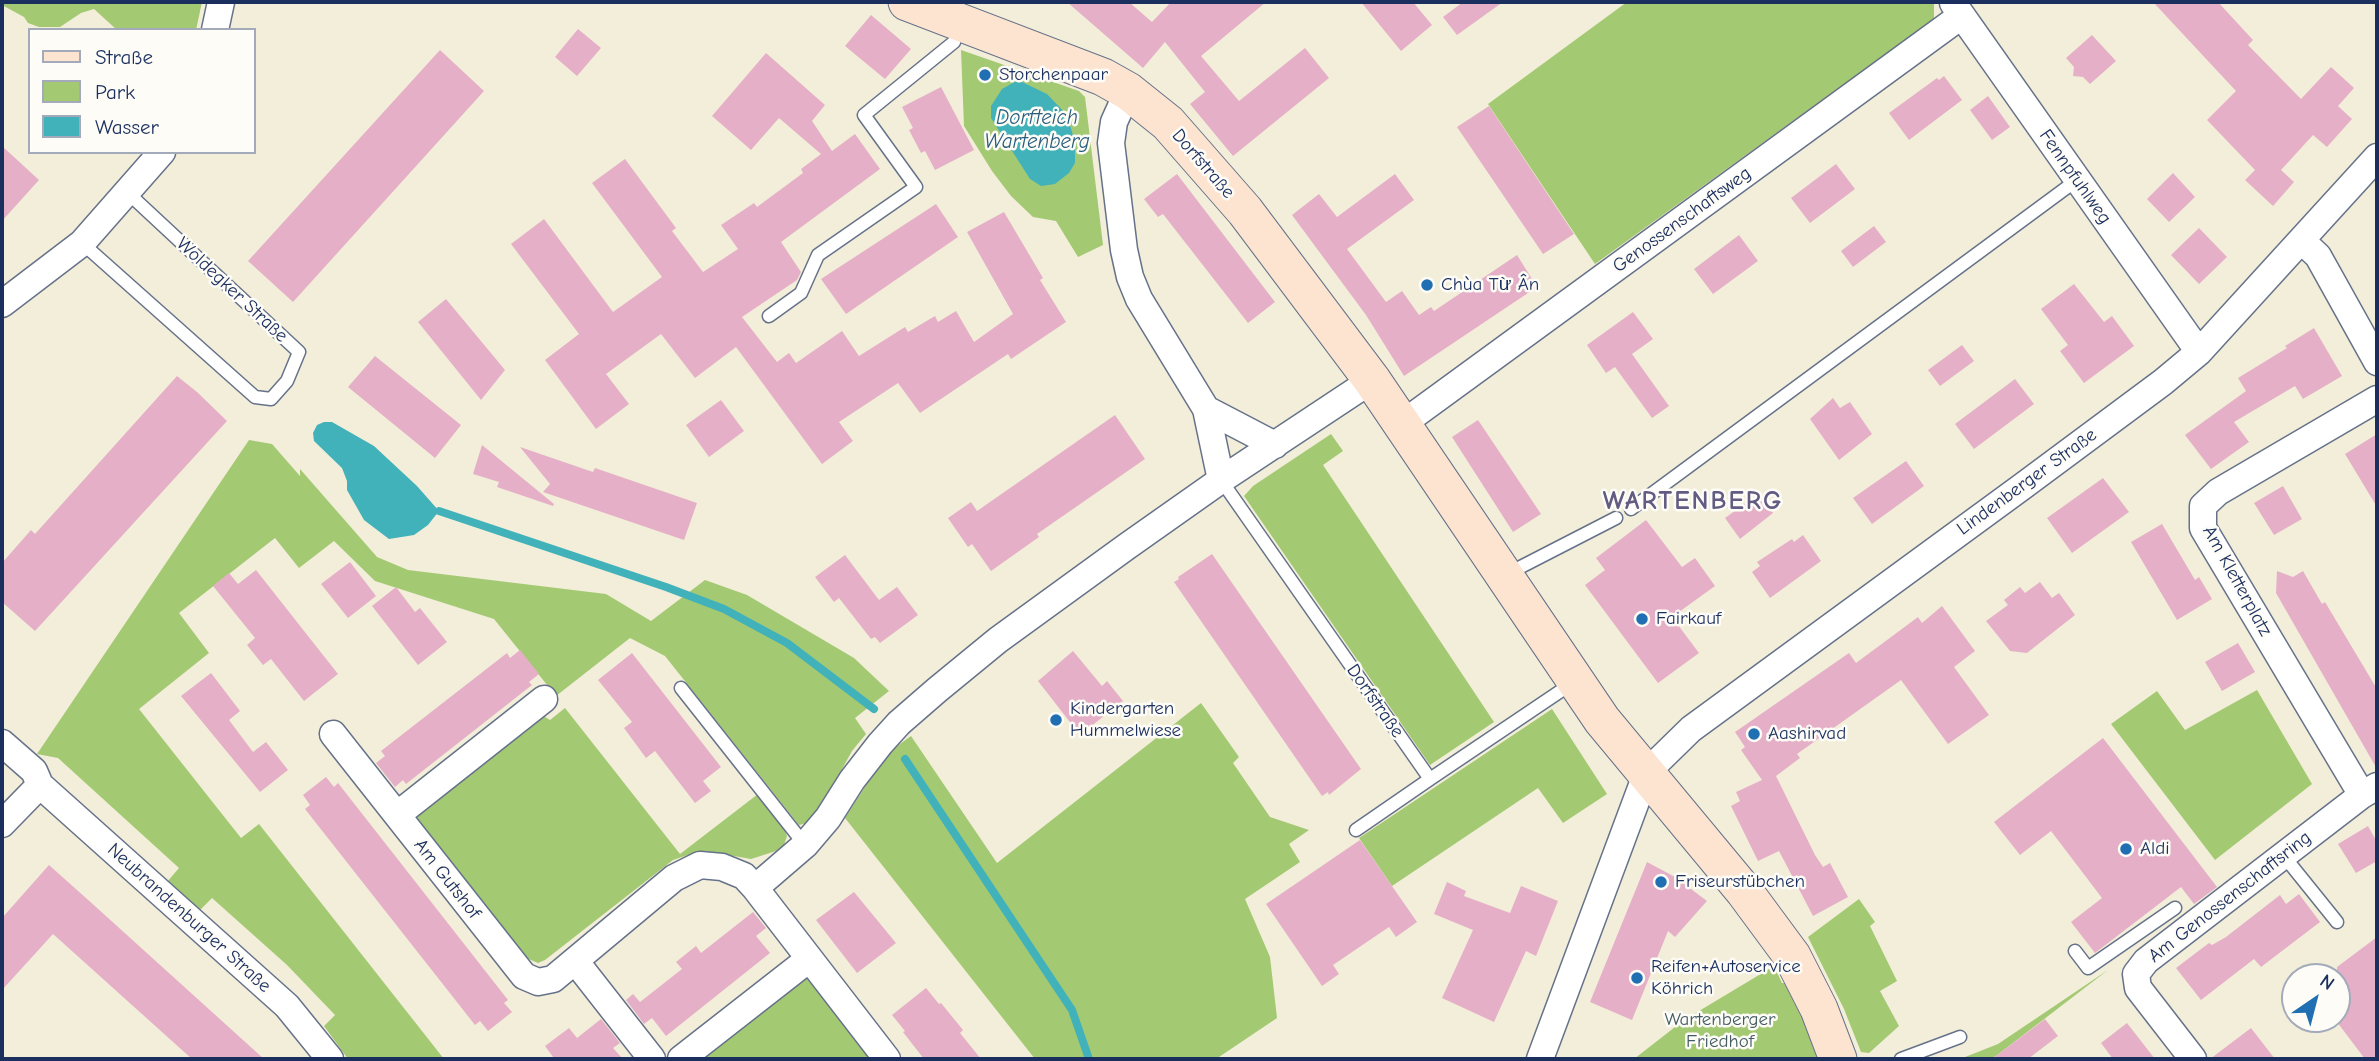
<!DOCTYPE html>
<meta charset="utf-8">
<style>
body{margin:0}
#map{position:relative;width:2379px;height:1061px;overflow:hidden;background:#f2eed9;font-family:"Comic Neue",sans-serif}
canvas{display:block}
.frame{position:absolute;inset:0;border:4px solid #1b2f5e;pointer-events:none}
.legend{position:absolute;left:28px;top:28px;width:228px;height:126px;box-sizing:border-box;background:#fdfcf7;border:2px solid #a3aaba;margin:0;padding:9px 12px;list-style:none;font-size:21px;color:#1b2f5e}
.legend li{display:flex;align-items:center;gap:14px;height:35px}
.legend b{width:35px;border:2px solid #a3aaba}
.north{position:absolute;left:2281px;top:963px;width:70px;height:70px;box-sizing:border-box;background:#fdfcf7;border:2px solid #a3aaba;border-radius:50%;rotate:35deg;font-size:19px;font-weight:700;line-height:28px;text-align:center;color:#1b2f5e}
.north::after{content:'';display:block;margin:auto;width:24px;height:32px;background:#1f6fb2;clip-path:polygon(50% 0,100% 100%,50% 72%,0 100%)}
</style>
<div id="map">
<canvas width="2379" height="1061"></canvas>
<div class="frame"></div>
<ul class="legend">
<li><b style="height:9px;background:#fde4d1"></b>Straße</li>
<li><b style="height:19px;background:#a4c973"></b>Park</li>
<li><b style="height:19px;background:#42b2ba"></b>Wasser</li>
</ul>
<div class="north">N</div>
</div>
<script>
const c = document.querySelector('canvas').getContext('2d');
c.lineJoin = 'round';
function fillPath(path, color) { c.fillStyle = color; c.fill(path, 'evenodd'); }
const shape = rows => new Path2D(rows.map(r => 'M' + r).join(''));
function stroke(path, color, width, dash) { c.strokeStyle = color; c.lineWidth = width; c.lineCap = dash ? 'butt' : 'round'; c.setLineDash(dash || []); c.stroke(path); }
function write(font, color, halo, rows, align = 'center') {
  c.font = font + ' "Comic Neue",sans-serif'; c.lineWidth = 5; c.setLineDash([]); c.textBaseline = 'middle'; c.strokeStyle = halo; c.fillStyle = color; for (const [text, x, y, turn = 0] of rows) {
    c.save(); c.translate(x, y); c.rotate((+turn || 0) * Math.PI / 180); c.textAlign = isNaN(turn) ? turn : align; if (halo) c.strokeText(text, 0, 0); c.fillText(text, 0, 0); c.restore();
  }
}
const green = shape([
 [2,2,202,2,196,30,117,30,94,9,81,13,60,27,39,27,28,23,24,17,2,5],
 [1627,2,1933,2,1934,4,1934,19,1595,264,1488,104],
 [961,50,1079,91,1085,97,1103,245,1078,257,1056,221,1033,217,1011,196,992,171,964,126],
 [1331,434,1343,451,1323,465,1494,722,1430,765,1244,496,1253,486],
 [249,440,272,444,300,476,300,469,377,557,408,570,606,594,651,621,705,580,747,595,854,658,889,691,855,718,866,734,852,751,825,800,807,823,799,825,665,656,630,638,556,696,494,619,375,581,334,541,299,568,275,538,179,613,209,653,139,709,241,838,259,824,444,1059,348,1059,324,1026,335,1015,287,965,212,898,200,910,167,882,179,868,58,758,37,754],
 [2257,690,2312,784,2215,860,2111,724,2157,691,2185,730],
 [1201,703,1239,757,1233,763,1270,817,1309,830,1289,844,1300,862,1245,899,1270,957,1277,1018,1216,1059,1035,1059,845,818,886,754,911,736,997,863],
 [565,708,680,854,758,794,784,828,787,836,784,845,776,851,751,859,711,852,697,852,673,860,545,960,538,963,524,957,416,821,416,814,542,715,550,720],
 [1552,709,1607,794,1563,823,1538,788,1392,886,1359,838],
 [1859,899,1875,922,1870,926,1897,981,1880,991,1899,1026,1869,1053,1861,1052,1844,1009,1808,937],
 [1774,966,1782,983,1794,983,1827,1059,1634,1059,1684,1020],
 [2108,970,1996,1056,1990,1059,1960,1059,1998,1044],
 [802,975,809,978,873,1059,692,1059]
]);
const water = shape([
 [1018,80,1047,94,1067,115,1075,142,1075,163,1069,173,1055,184,1041,186,1030,179,991,118,991,106,1002,89],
 [324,422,332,422,374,446,417,486,439,511,428,525,414,535,389,539,364,520,347,490,347,481,342,468,314,441,313,433,317,425]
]);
const stream = shape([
 [439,511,666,587,724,609,787,643,874,709],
 [905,759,1072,1010,1089,1059]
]);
const building = shape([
 [1067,2,1129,2,1152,22,1171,2,1266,2,1201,56,1239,101,1305,48,1329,78,1233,156,1190,104,1205,92,1165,42,1143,68],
 [1361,2,1413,2,1432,25,1401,51],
 [1463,2,1503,2,1457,35,1443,17],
 [2153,2,2218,2,2253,40,2248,45,2301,99,2331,67,2354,88,2338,106,2352,119,2327,147,2313,135,2281,170,2294,182,2273,206,2245,180,2255,170,2207,120,2236,91],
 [871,15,911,49,885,79,845,46],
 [578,29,601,48,577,76,555,57],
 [2092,35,2116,61,2090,84,2083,77,2073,76,2074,67,2066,58],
 [440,50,484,91,293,302,248,261],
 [766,53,825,105,812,121,832,151,855,134,880,169,781,242,801,272,797,280,742,317,777,362,789,353,796,363,842,331,859,356,905,327,908,332,935,316,938,322,956,311,974,342,1013,314,967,232,1004,212,1043,278,1040,280,1066,322,1011,359,1008,354,920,413,898,383,839,422,853,441,822,464,736,347,695,378,661,334,606,374,629,404,596,429,545,360,579,334,511,244,544,219,613,312,662,277,592,183,625,159,676,228,672,231,703,272,738,249,721,225,754,203,757,207,803,173,801,169,821,154,779,118,751,150,712,116],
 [1944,76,1962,100,1909,140,1889,113,1937,78,1939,80],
 [941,87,974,150,935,170,925,151,921,153,909,130,913,128,902,107],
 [1988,96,2010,127,1992,140,1970,110],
 [1489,106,1574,234,1543,254,1457,127],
 [2,146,39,180,2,221],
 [1836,164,1855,189,1810,223,1791,198],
 [2173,173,2195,197,2169,222,2147,199],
 [1177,174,1275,302,1248,323,1163,214,1158,217,1144,199],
 [1395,174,1414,200,1347,249,1386,302,1402,291,1419,315,1431,307,1434,311,1517,255,1537,287,1404,376,1366,315,1292,215,1319,194,1337,217],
 [936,204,958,237,846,314,821,279],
 [1874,226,1886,242,1853,267,1841,251],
 [2199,228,2227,257,2199,284,2171,255],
 [1739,235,1758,261,1713,294,1694,269],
 [2074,284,2104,322,2112,316,2134,346,2084,383,2060,351,2068,345,2041,309],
 [446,299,505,370,481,400,418,322],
 [1633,312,1653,339,1632,354,1669,406,1652,418,1615,367,1606,373,1587,345],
 [2314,328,2342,376,2303,399,2295,386,2234,422,2249,442,2211,469,2185,435,2246,391,2238,378,2287,348,2285,346],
 [1962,345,1974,361,1940,386,1928,370],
 [375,356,461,425,435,458,348,387],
 [177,376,197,392,227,421,35,631,2,602,2,563,31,530,35,534],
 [2015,379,2034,404,1974,449,1955,424],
 [1833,398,1840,408,1850,402,1872,434,1839,460,1810,419],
 [721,400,744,431,709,457,686,425],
 [1115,415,1145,459,1037,534,1039,537,991,571,972,544,968,547,948,518,971,502,977,511],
 [1478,420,1541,514,1513,532,1452,437],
 [2377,434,2377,507,2345,454],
 [482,445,554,504,553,506,497,487,499,482,473,474],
 [520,447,593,472,595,468,697,503,684,540,543,492,550,484],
 [1906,461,1924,486,1872,524,1853,498],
 [2103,478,2129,512,2072,553,2047,518],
 [2283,486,2302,519,2274,535,2254,503],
 [1760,493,1773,513,1740,539,1725,518],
 [1646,520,1682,567,1695,558,1715,586,1672,617,1699,653,1658,683,1585,585,1605,570,1596,558],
 [2162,524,2195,580,2199,577,2212,599,2177,620,2131,542],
 [1803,535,1821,561,1770,598,1752,572,1760,566,1757,562,1792,539,1794,542],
 [1212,554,1361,769,1329,795,1328,792,1322,796,1174,582,1179,579,1178,577],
 [845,555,879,600,897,587,918,615,880,643,875,637,871,639,839,598,834,602,815,577],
 [350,562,376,596,348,618,321,584],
 [256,570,338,674,304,701,271,659,263,665,247,645,255,638,213,586,229,573,238,584],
 [2277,571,2293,577,2303,571,2322,604,2325,602,2377,689,2377,769,2276,593],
 [2040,582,2052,598,2059,593,2075,615,2027,653,2010,651,1986,621,2008,605,2004,600,2020,587,2025,593],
 [396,587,415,612,420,608,447,642,418,665,372,606],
 [1942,606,1975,651,1954,667,1989,715,1948,744,1901,680,1797,754,1800,758,1776,776,1815,855,1823,867,1830,863,1848,897,1813,916,1779,851,1758,861,1731,806,1740,801,1736,792,1762,780,1741,750,1745,747,1735,732,1849,653,1856,663,1918,617,1922,623],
 [2238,643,2255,672,2222,691,2205,662],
 [520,650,539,674,529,682,532,685,406,784,403,780,395,787,376,763,385,756,381,751,507,653,510,658],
 [1073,651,1102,686,1107,681,1123,701,1080,735,1038,681],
 [632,653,721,767,703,781,711,791,695,803,655,751,646,758,624,728,632,722,598,680],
 [211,673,240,711,229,720,253,752,266,742,288,770,260,792,181,696],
 [2103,738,2217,887,2194,904,2181,887,2095,953,2071,922,2102,898,2051,831,2020,855,1994,822],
 [326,777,334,787,338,783,508,1000,504,1003,512,1012,488,1031,480,1021,475,1025,305,809,310,805,303,795],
 [2368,826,2377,842,2377,861,2356,873,2338,844],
 [1360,840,1417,922,1396,937,1389,927,1333,965,1339,974,1322,986,1266,904],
 [1647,862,1675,877,1707,901,1675,937,1668,931,1632,1020,1590,1002],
 [49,865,96,907,264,1059,192,1059,53,934,2,990,2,918],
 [1447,882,1466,891,1464,896,1510,913,1521,886,1558,901,1536,956,1526,951,1494,1022,1442,998,1473,930,1434,914],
 [854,892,896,943,857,973,816,920],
 [2299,894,2320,922,2261,967,2254,959,2201,1000,2176,968,2209,943,2212,945,2226,937,2280,895,2286,904],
 [753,912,766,928,756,936,770,953,666,1036,652,1018,644,1024,626,1000,633,994,640,1002,682,969,676,962,696,946,701,953],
 [2377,937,2377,1059,2365,1059,2337,1022,2337,967],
 [926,988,939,1004,941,1003,963,1030,960,1033,981,1059,924,1059,903,1032,905,1031,892,1015],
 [601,1019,620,1043,613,1048,623,1059,550,1059,553,1057,545,1046,569,1028,577,1038],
 [2045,1019,2058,1036,2028,1059,1992,1059],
 [2127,1023,2155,1059,2113,1059,2101,1043],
 [2251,1028,2275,1059,2210,1059]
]);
const service = shape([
 [82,243,255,397,271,399,287,381,299,352,128,193],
 [769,316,801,293,818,255,916,187,864,115,954,42,959,27],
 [1221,480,1430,779,1574,682],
 [1631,509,2077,180],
 [1507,574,1616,518],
 [681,688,805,845],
 [1356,830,1430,779],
 [2283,855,2337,922],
 [2075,951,2088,968,2175,908],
 [1901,1059,1960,1037]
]);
const minor = shape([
 [1953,3,2199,352],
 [215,30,221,2],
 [1128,91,1114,122,1111,143,1124,250,1130,277,1139,299,1206,409,1221,480],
 [2302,241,2318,256,2377,362],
 [2,304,82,243,162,152],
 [1206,409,1275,445],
 [1402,424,1961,16],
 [333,734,524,976,538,982,553,979,674,878,700,865,722,867,744,876,755,888,887,1059],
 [2,743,34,771,40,785,287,1006,330,1059],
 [2362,795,2203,528,2203,506,2218,492,2377,399],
 [397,815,544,699],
 [2,824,40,785],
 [755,888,805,845,828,818,852,780,880,744,899,723,937,690,998,640,1126,547,1221,480,1372,380],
 [576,962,652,1059],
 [681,1059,809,959],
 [1540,1059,1647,772,1691,729,2023,486,2163,382,2199,352,2377,157],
 [2193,1059,2138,988,2136,974,2146,961,2362,795,2377,786]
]);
const secondary = shape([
 [907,2,1103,77,1128,91,1168,123,1245,211,1372,380,1602,720,1744,891,1792,956,1819,1009,1838,1059]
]);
const markers = [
 [985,75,7,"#1f6fb2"],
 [1427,285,7,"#1f6fb2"],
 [1642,619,7,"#1f6fb2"],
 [1056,720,7,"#1f6fb2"],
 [1754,734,7,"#1f6fb2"],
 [2126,849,7,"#1f6fb2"],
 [1661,882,7,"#1f6fb2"],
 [1637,978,7,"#1f6fb2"]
];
const poiNames = [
 ["Storchenpaar",999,75],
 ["Chùa Từ Ân",1441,285],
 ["Fairkauf",1656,619],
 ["Kindergarten",1070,709],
 ["Hummelwiese",1070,731],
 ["Aashirvad",1768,734],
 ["Aldi",2140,849],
 ["Friseurstübchen",1675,882],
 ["Reifen+Autoservice",1651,967],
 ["Köhrich",1651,989]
];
const streetNames = [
 ["Dorfstraße",1203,164,49],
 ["Fennpfuhlweg",2075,177,55],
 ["Genossenschaftsweg",1682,220,-36],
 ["Woldegker Straße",232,290,43],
 ["Lindenberger Straße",2027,482,-36],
 ["Am Kletterplatz",2237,581,61],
 ["Dorfstraße",1375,701,55],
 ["Am Gutshof",447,879,52],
 ["Am Genossenschaftsring",2230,897,-38],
 ["Neubrandenburger Straße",189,918,42]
];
const parkNames = [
 ["Wartenberger",1720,1020],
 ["Friedhof",1720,1042]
];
const waterNames = [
 ["Dorfteich",1037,118],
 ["Wartenberg",1037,142]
];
const districtNames = [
 ["WARTENBERG",1693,502]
];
fillPath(green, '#a4c973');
fillPath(water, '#42b2ba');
stroke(stream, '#42b2ba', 8);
fillPath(building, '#e5b0c7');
stroke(service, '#667289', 15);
stroke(minor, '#667289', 29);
stroke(secondary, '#667289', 39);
stroke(service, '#fff', 12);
stroke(minor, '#fff', 26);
stroke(secondary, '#fde4d1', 37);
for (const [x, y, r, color] of markers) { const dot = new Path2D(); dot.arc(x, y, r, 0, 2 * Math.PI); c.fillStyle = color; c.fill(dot); stroke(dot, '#fdfcf7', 2.5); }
write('19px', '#1b2f5e', '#fdfcf7', poiNames, 'left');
write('19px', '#1b2f5e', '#fdfcf7', streetNames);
write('19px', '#445d64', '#fdfcf7', parkNames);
write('italic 21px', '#295d7e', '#fdfcf7', waterNames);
c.letterSpacing = '2px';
write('bold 26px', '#625c83', '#fdfcf7', districtNames);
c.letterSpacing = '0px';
</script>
